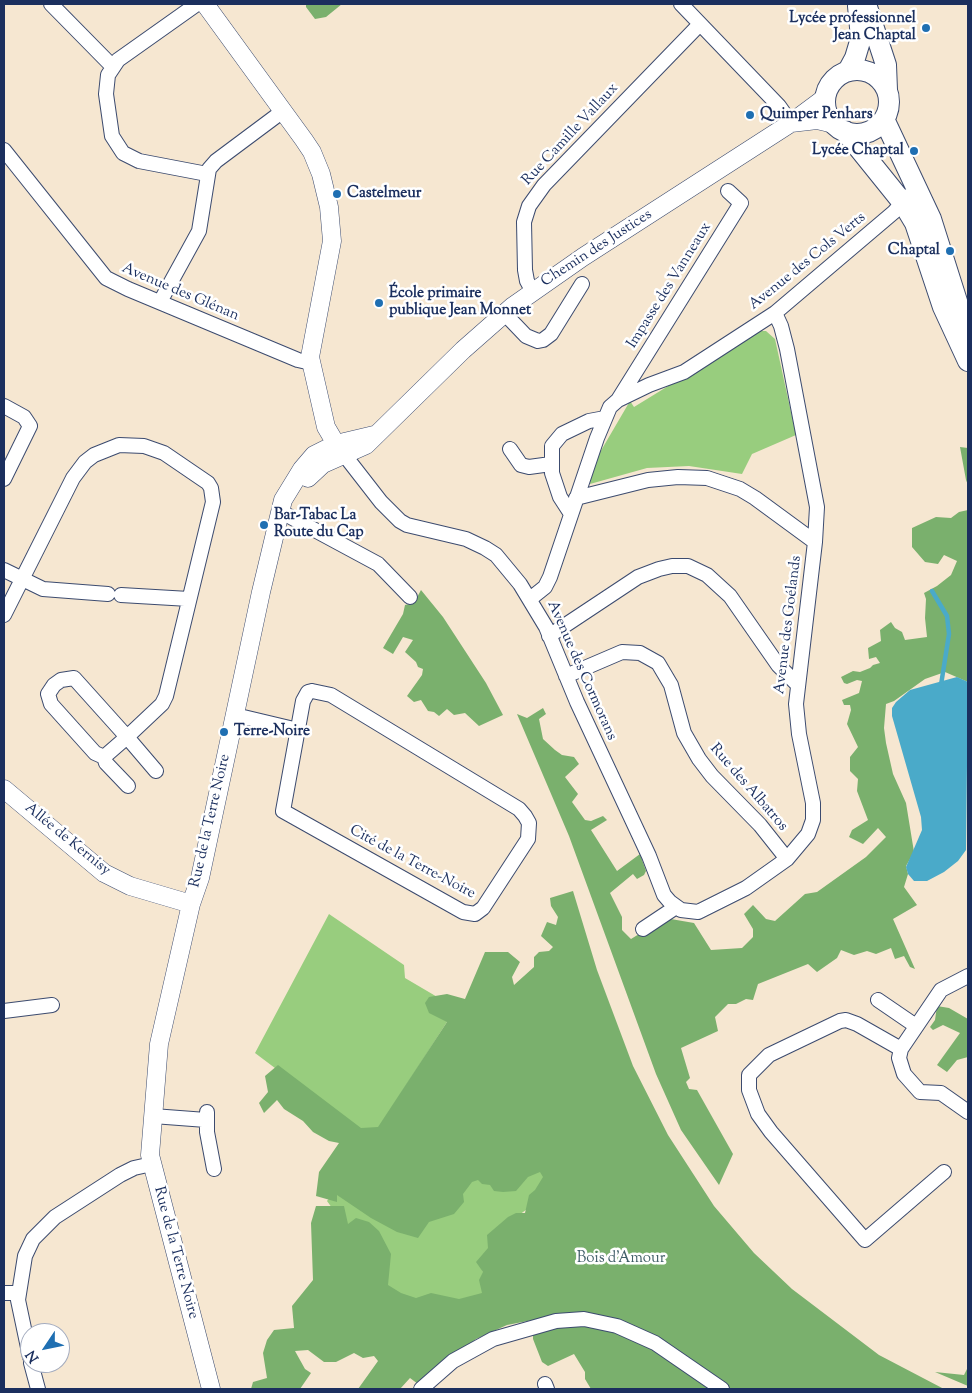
<!DOCTYPE html>
<meta charset="utf-8">
<style>
body{margin:0}
#map{position:relative;width:972px;height:1393px;overflow:hidden;background:#f6e7d1;font-family:"Sorts Mill Goudy",serif}
canvas{display:block}
.frame{position:absolute;inset:0;border:5px solid #1b2f5e;pointer-events:none}
.north{position:absolute;left:20px;top:1323px;width:50px;height:50px;box-sizing:border-box;background:#fff;border:1px solid #a4acbf;border-radius:50%;rotate:236deg;font-size:14px;font-weight:700;line-height:20px;text-align:center;color:#1b2f5e}
.north::after{content:'';display:block;margin:auto;width:18px;height:22px;background:#1f6fb2;clip-path:polygon(50% 0,100% 100%,50% 72%,0 100%)}
</style>
<div id="map">
<canvas width="972" height="1393"></canvas>
<div class="frame"></div>
<div class="north">N</div>
</div>
<script>
const c = document.querySelector('canvas').getContext('2d');
c.lineJoin = 'round';
function fillPath(path, color) { c.fillStyle = color; c.fill(path, 'evenodd'); }
const shape = rows => new Path2D(rows.map(r => 'M' + r).join(''));
function stroke(path, color, width, dash) { c.strokeStyle = color; c.lineWidth = width; c.lineCap = dash ? 'butt' : 'round'; c.setLineDash(dash || []); c.stroke(path); }
function write(font, color, halo, rows, align = 'center') {
  c.font = font + ' "Sorts Mill Goudy",serif'; c.lineWidth = 5; c.setLineDash([]); c.textBaseline = 'middle'; c.strokeStyle = halo; c.fillStyle = color; for (const [text, x, y, turn = 0] of rows) {
    c.save(); c.translate(x, y); c.rotate((+turn || 0) * Math.PI / 180); c.textAlign = isNaN(turn) ? turn : align; if (halo) c.strokeText(text, 0, 0); c.fillText(text, 0, 0); c.restore();
  }
}
const green = shape([
 [758,331,766,331,775,339,796,435,752,454,742,474,689,466,647,468,590,484,592,466,630,401,634,407],
 [329,914,404,965,405,978,456,1008,378,1129,550,1169,530,1207,490,1236,496,1255,480,1260,488,1292,405,1318,366,1255,327,1201,372,1141,255,1053]
]);
const forest = shape([
 [306,4,342,4,326,17,315,19,306,7],
 [960,447,968,448,968,485,966,480],
 [968,510,968,682,945,672,925,679,894,701,886,704,884,728,886,743,893,774,906,803,914,852,906,866,908,874,904,887,917,905,893,919,915,969,910,967,904,956,895,959,891,948,876,954,867,951,854,955,841,950,837,958,817,972,808,964,758,984,753,1000,746,999,736,1004,728,1004,715,1017,718,1031,681,1048,690,1078,686,1082,689,1089,697,1090,733,1154,719,1185,681,1130,656,1074,569,836,517,714,527,718,543,708,546,714,539,719,543,739,555,750,562,755,574,757,579,764,565,777,578,794,572,802,585,820,591,821,603,816,607,820,591,830,617,871,640,854,646,871,644,875,637,879,633,874,610,893,622,917,622,930,631,939,665,918,694,923,711,950,742,948,753,937,753,929,744,914,753,905,766,919,775,921,805,894,817,892,866,857,886,837,878,828,863,844,849,837,852,830,868,820,857,791,858,779,850,771,850,757,858,747,847,724,851,710,850,705,844,705,842,700,859,693,862,681,857,680,847,684,844,683,841,677,853,671,860,672,870,668,873,665,880,663,876,657,869,659,868,648,881,641,880,630,891,622,895,628,902,632,905,640,927,637,925,618,926,599,924,593,937,586,951,575,957,561,944,555,938,564,925,562,912,547,912,528,936,517,951,518,959,512],
 [421,590,443,617,486,683,503,715,479,726,465,713,454,715,447,709,439,716,434,712,428,711,421,700,414,702,407,696,422,675,423,669,418,667,416,662,405,652,413,640,403,637,393,654,383,648,403,614,405,605,414,603],
 [573,891,597,970,633,1066,668,1135,714,1206,754,1253,792,1289,879,1355,944,1389,591,1389,585,1379,585,1372,574,1354,548,1366,542,1362,533,1339,533,1320,507,1325,476,1339,418,1384,410,1378,400,1389,358,1389,378,1361,374,1356,363,1358,354,1353,336,1362,324,1362,308,1350,295,1351,305,1369,311,1373,300,1389,251,1389,253,1382,267,1378,263,1353,267,1340,274,1330,294,1328,292,1306,313,1280,311,1223,316,1206,344,1206,348,1224,356,1218,369,1222,379,1231,391,1254,388,1285,401,1293,416,1298,431,1293,459,1299,482,1293,479,1280,483,1272,476,1262,488,1248,487,1235,508,1217,516,1213,525,1213,529,1195,535,1190,543,1177,540,1172,528,1177,516,1191,503,1192,494,1191,490,1185,482,1184,478,1180,472,1182,463,1194,464,1202,454,1214,429,1222,418,1238,397,1232,371,1218,337,1195,337,1202,316,1196,319,1172,339,1143,329,1141,313,1132,303,1121,284,1109,277,1100,264,1113,259,1103,268,1092,265,1076,278,1065,361,1128,378,1127,447,1022,429,1013,425,1003,429,997,447,994,465,999,485,952,508,952,520,962,512,977,514,985,534,967,534,957,539,952,549,951,553,947,541,936,547,922,556,925,558,917,551,906,550,898],
 [937,1006,949,1008,968,1019,968,1057,957,1060,947,1072,937,1065,960,1033,943,1025,933,1030,930,1027,935,1020],
 [968,1367,968,1386,935,1372,964,1375]
]);
const water = shape([
 [957,677,968,682,966,850,958,861,944,872,927,881,914,881,908,874,906,867,922,830,921,817,892,716,892,708,896,702,910,690]
]);
const stream = shape([
 [932,591,947,616,949,634,941,685]
]);
const minor = shape([
 [51,4,112,66],
 [197,4,118,60,108,75,106,94,112,136,123,153,139,161,207,174],
 [681,4,779,106,791,123],
 [4,150,106,278,128,289,298,360,311,363],
 [533,292,527,281,525,270,524,222,529,206,544,185,700,24],
 [160,302,199,231,209,169,216,161,283,111],
 [504,313,526,336,538,341,543,340,551,334,582,284],
 [618,400,741,203,728,191],
 [4,406,24,417,30,426,4,479],
 [339,448,381,502,400,521,407,525,466,539,485,548,496,555,520,584,546,627,577,702,649,856,664,895,670,902,681,910,698,912,746,888,787,859,808,834,813,820,813,803,799,734,796,704,815,542,817,507,787,349,781,326,775,313],
 [510,449,521,465,529,467,551,464],
 [576,498,648,480,678,477,707,478,740,489,755,498,815,542],
 [571,514,560,497,552,473,552,446,562,434,589,421,605,418],
 [287,515,378,564,410,597],
 [4,570,43,589,108,594],
 [121,595,189,599],
 [530,599,545,587,550,577,597,438,610,407,618,400,649,385,684,372,775,313,894,212,908,196],
 [4,615,73,478,85,462,94,455,119,445,144,446,164,453,208,483,211,488,213,502,166,696,162,704,127,737,104,757,95,753,51,704,48,694,54,685,61,680,74,678,127,737,156,771],
 [549,636,638,577,659,569,672,566,688,566,707,575,730,596,778,665,797,684],
 [566,676,622,652,640,653,658,663,671,685,684,733,699,759,712,776,760,825,787,859],
 [312,691,331,695,519,809,525,816,529,823,528,839,483,908,475,914,463,912,283,811,303,701,308,692,312,691],
 [235,715,298,730],
 [104,757,106,763,128,786],
 [643,929,676,907],
 [968,976,941,990,901,1049,899,1058,904,1074,920,1092,941,1093,968,1112],
 [878,1000,916,1026],
 [4,1011,52,1005],
 [901,1049,857,1024,846,1020,840,1021,769,1055,749,1075,749,1090,758,1114,771,1132,865,1240,944,1172],
 [207,1112,207,1132,214,1169],
 [153,1116,206,1120],
 [4,1293,18,1293],
 [30,1357,18,1300,25,1256,33,1239,55,1217,120,1175,134,1168,152,1164],
 [31,1363,38,1389],
 [545,1384,547,1389],
 [421,1389,453,1361,493,1339,556,1321,584,1319,617,1326,655,1343,722,1389]
]);
const tertiary = shape([
 [205,4,304,140,312,152,321,174,329,207,332,241,310,357,326,427,336,444],
 [791,123,817,120,834,124],
 [308,478,323,464,366,445,463,350,513,306,583,257,791,123,826,97],
 [4,789,104,873,130,886,191,904],
 [211,1389,150,1155,159,1044,191,904,200,878,261,592,283,500,302,469,314,455,336,444,374,435]
]);
const secondary = shape([
 [866,4,886,65,887,90],
 '825 102a32 32 0 1 1 64 0a32 32 0 1 1-64 0Z',
 [848,71,855,58,861,38,858,6],
 [884,119,931,219,968,336],
 [845,131,903,203,915,223,943,307,968,361]
]);
const markers = [
 [926,28,5,"#1f6fb2"],
 [750,115,5,"#1f6fb2"],
 [914,151,5,"#1f6fb2"],
 [337,194,5,"#1f6fb2"],
 [950,251,5,"#1f6fb2"],
 [379,303,5,"#1f6fb2"],
 [264,525,5,"#1f6fb2"],
 [224,732,5,"#1f6fb2"]
];
const poiNames = [
 ["Lycée professionnel",916,19,"right"],
 ["Jean Chaptal",916,36,"right"],
 ["Quimper Penhars",760,115],
 ["Lycée Chaptal",904,151,"right"],
 ["Castelmeur",347,194],
 ["Chaptal",940,251,"right"],
 ["École primaire",389,294],
 ["publique Jean Monnet",389,311],
 ["Bar-Tabac La",274,516],
 ["Route du Cap",274,533],
 ["Terre-Noire",234,732]
];
const streetNames = [
 ["Rue Camille Vallaux",571,135,-47],
 ["Chemin des Justices",597,249,-33],
 ["Avenue des Cols Verts",808,262,-39],
 ["Impasse des Vanneaux",670,286,-58],
 ["Avenue des Glénan",180,293,23],
 ["Avenue des Goélands",789,625,-83],
 ["Avenue des Cormorans",581,671,66],
 ["Rue des Albatros",748,788,49],
 ["Rue de la Terre Noire",211,821,-77],
 ["Allée de Kernisy",67,840,39],
 ["Cité de la Terre-Noire",412,863,28],
 ["Rue de la Terre Noire",175,1253,75]
];
const parkNames = [
 ["Bois d'Amour",621,1259]
];
fillPath(green, '#98cd7e');
fillPath(forest, '#7ab06d');
fillPath(water, '#4aaac9');
stroke(stream, '#4aaac9', 4.5);
stroke(minor, '#3c4b6f', 16);
stroke(tertiary, '#3c4b6f', 19);
stroke(secondary, '#3c4b6f', 22);
stroke(minor, '#fff', 14);
stroke(tertiary, '#fff', 18);
stroke(secondary, '#fff', 20);
for (const [x, y, r, color] of markers) { const dot = new Path2D(); dot.arc(x, y, r, 0, 2 * Math.PI); c.fillStyle = color; c.fill(dot); stroke(dot, '#fff', 2); }
write('bold 15px', '#1b2f5e', '#fff', poiNames, 'left');
write('15px', '#1b2f5e', '#fff', streetNames);
write('15px', '#405e68', '#fff', parkNames);
</script>
